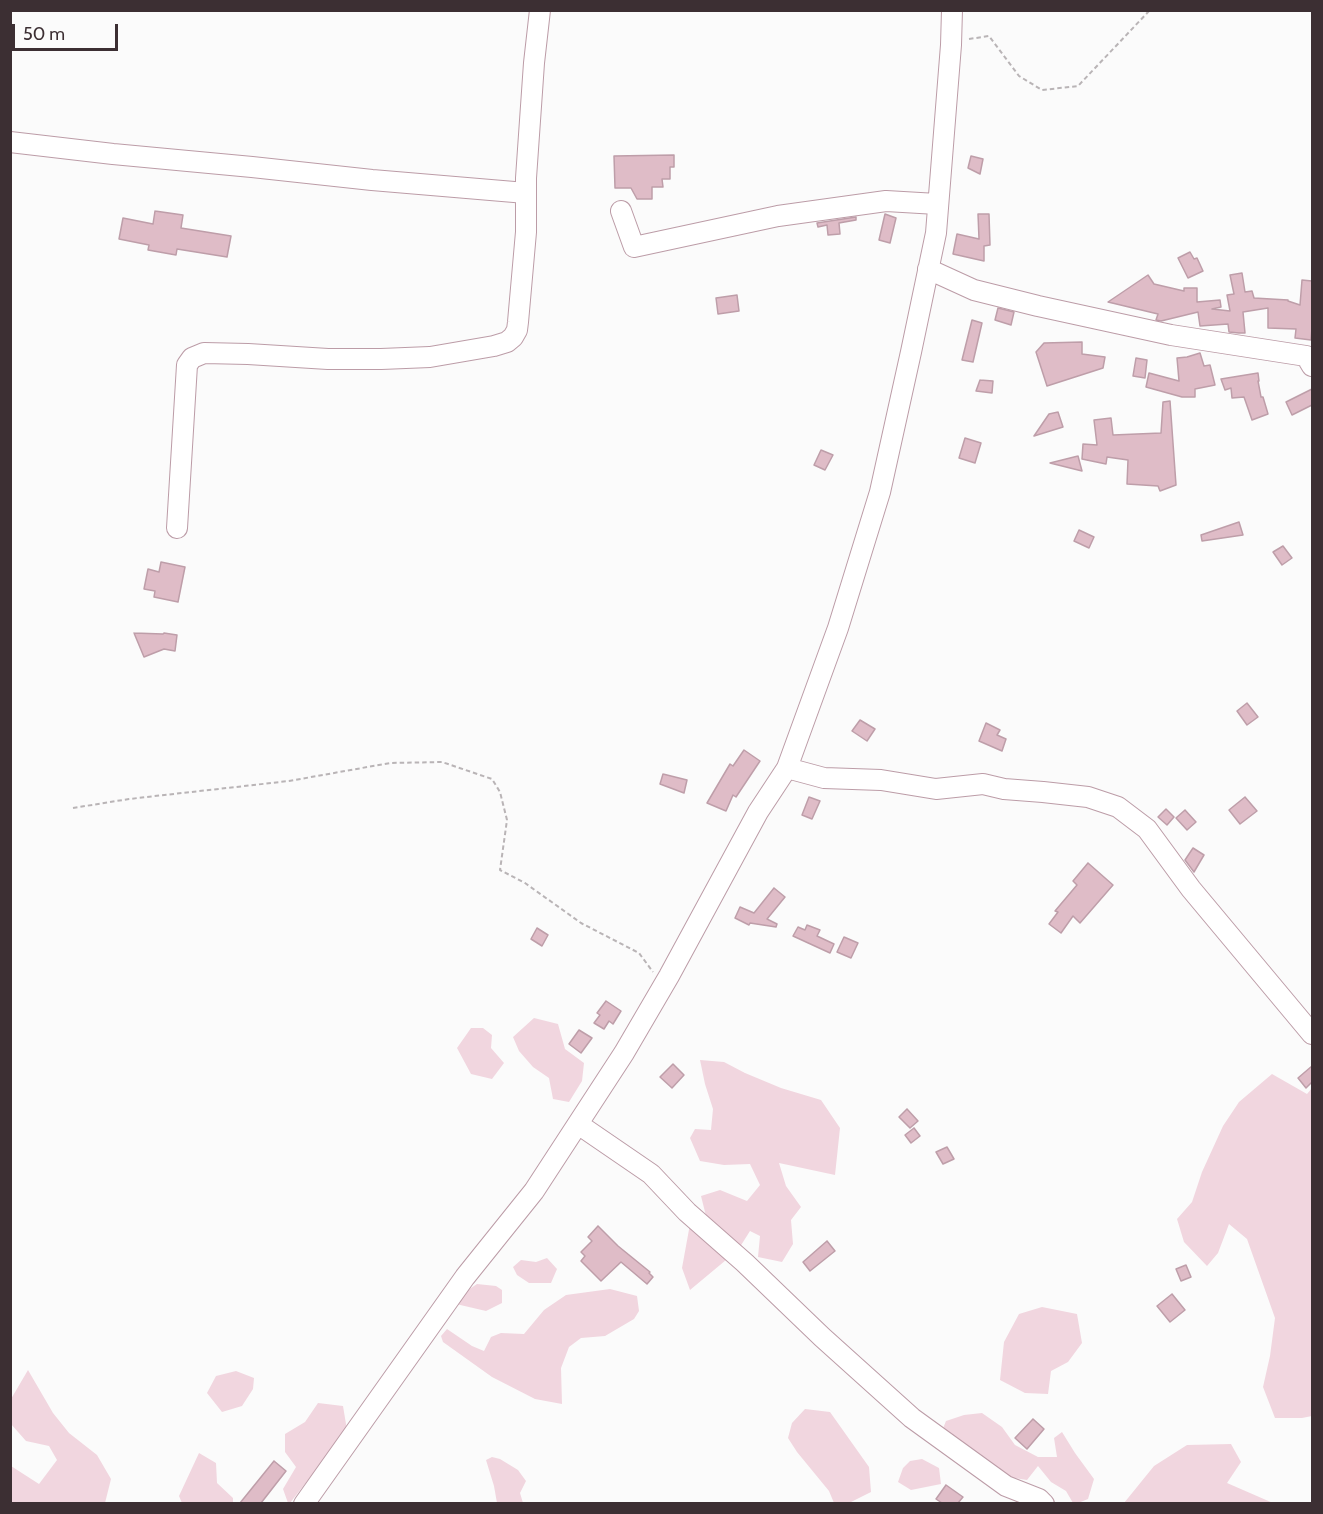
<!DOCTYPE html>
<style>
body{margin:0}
#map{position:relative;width:1323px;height:1514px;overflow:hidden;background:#fbfbfb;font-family:Cabin,sans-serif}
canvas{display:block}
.frame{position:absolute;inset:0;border:12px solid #3c2f33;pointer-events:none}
.scale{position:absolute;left:12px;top:24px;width:106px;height:27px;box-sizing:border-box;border:3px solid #3c2f33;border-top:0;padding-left:8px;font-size:18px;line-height:21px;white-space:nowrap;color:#3c2f33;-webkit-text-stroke:4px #fbfbfb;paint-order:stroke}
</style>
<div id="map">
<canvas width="1323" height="1514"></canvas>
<div class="frame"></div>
<div class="scale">50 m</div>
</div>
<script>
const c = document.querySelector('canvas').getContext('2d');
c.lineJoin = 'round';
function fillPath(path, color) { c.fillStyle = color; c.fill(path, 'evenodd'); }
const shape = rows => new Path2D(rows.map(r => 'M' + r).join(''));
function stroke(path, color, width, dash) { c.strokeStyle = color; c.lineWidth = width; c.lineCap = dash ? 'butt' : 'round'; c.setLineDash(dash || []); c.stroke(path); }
const green = shape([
 [534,1018,558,1024,565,1049,584,1063,582,1081,569,1102,553,1099,549,1078,533,1067,519,1051,513,1037],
 [471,1028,483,1028,492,1035,491,1048,504,1063,492,1079,471,1074,457,1048],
 [700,1060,724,1062,745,1073,781,1088,821,1100,840,1128,835,1175,779,1163,786,1186,801,1207,791,1220,793,1244,782,1262,758,1257,760,1236,750,1231,738,1250,690,1290,682,1268,690,1224,708,1224,701,1196,720,1190,747,1201,760,1185,750,1164,724,1165,700,1161,690,1138,695,1129,711,1130,713,1109,705,1084],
 [1272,1074,1307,1094,1312,1088,1312,1416,1302,1418,1275,1418,1263,1387,1270,1356,1275,1318,1247,1239,1229,1224,1218,1253,1207,1266,1184,1242,1177,1219,1192,1202,1202,1172,1223,1126,1239,1102],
 [547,1258,557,1269,551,1283,529,1283,517,1275,513,1267,521,1260,536,1262],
 [477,1284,496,1286,502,1290,502,1303,486,1311,456,1304,465,1292],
 [610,1289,637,1296,639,1311,634,1319,605,1336,581,1338,569,1347,561,1368,562,1404,535,1399,492,1377,443,1342,441,1336,447,1329,472,1346,484,1351,491,1337,501,1333,524,1334,544,1310,566,1295],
 [1042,1307,1077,1314,1082,1343,1068,1362,1051,1371,1048,1394,1025,1393,1000,1380,1004,1342,1019,1314],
 [28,1370,53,1413,69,1433,97,1455,111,1479,105,1503,11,1503,11,1466,39,1484,57,1460,49,1446,26,1441,11,1424,11,1399],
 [236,1371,254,1378,253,1389,242,1406,222,1412,207,1393,216,1376],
 [318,1403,343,1406,347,1430,290,1503,288,1503,283,1489,296,1467,285,1452,285,1434,305,1422],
 [805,1409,830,1412,869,1467,871,1492,849,1503,834,1503,829,1491,797,1452,788,1438,792,1423],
 [982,1413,1002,1427,1015,1445,1038,1457,1057,1457,1054,1438,1062,1432,1075,1453,1094,1479,1088,1499,1078,1503,1073,1503,1066,1491,1051,1482,1038,1466,1027,1480,1008,1477,942,1431,946,1421,964,1415],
 [1231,1444,1241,1462,1227,1483,1273,1503,1124,1503,1154,1466,1187,1445],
 [199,1453,216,1463,217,1483,233,1498,233,1503,182,1503,179,1496],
 [492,1457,500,1459,518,1470,526,1481,520,1493,523,1503,497,1503,494,1486,486,1460],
 [922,1459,939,1468,941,1484,911,1490,898,1482,903,1468,910,1461]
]);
const building = shape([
 [674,155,674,167,670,167,670,179,662,179,663,187,652,187,652,199,637,199,631,188,615,188,614,156,674,155],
 [971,156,983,159,980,174,968,168,971,156],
 [155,211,183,215,181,228,231,236,227,257,177,249,176,255,148,250,149,245,119,239,123,218,153,224,155,211],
 [885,214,896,218,890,243,879,240,885,214],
 [978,214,989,214,990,245,984,246,984,261,953,254,957,234,979,239,978,214],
 [856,217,856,220,839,223,840,234,828,235,827,225,818,227,817,223,856,217],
 [1190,252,1194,259,1197,258,1203,271,1188,278,1178,258,1190,252],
 [1242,273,1245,292,1252,291,1254,298,1288,300,1288,301,1300,305,1302,280,1312,281,1312,328,1311,340,1295,338,1296,329,1268,328,1268,308,1243,312,1245,333,1239,333,1229,332,1228,324,1200,326,1198,312,1161,321,1156,320,1158,314,1108,302,1148,275,1154,284,1184,291,1184,288,1197,288,1197,302,1220,300,1221,307,1212,309,1230,311,1227,295,1234,294,1230,275,1242,273],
 [737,295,739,311,718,314,716,298,737,295],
 [998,308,1014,312,1011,325,995,320,998,308],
 [972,320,982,323,973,362,962,360,972,320],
 [1082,342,1082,354,1105,357,1103,368,1047,386,1036,352,1044,343,1082,342],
 [1200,353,1204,366,1210,365,1215,385,1195,389,1195,397,1182,397,1146,387,1149,373,1179,381,1177,358,1187,357,1200,353],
 [1136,358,1147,360,1145,378,1133,376,1136,358],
 [1258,373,1259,381,1258,381,1261,397,1263,397,1268,414,1252,420,1244,397,1232,398,1231,388,1225,390,1221,379,1258,373],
 [980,380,993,381,992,393,976,391,980,380],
 [1312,389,1312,405,1292,415,1286,402,1312,389],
 [1170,401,1176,485,1160,491,1158,486,1127,484,1128,460,1107,457,1106,464,1082,459,1083,444,1097,445,1094,420,1111,418,1113,435,1161,433,1163,402,1170,401],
 [1058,412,1063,427,1034,436,1049,414,1058,412],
 [965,438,981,443,975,463,959,458,965,438],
 [821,450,833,455,825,470,814,465,821,450],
 [1078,456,1082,471,1050,463,1078,456],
 [1239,522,1243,535,1202,541,1201,535,1239,522],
 [1079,530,1094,537,1089,548,1074,541,1079,530],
 [1283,546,1292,558,1282,565,1273,552,1283,546],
 [161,562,185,567,178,602,154,597,155,591,144,589,148,569,159,572,161,562],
 [134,633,163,634,164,633,177,635,175,651,164,649,144,657,134,633],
 [1247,703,1258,717,1247,725,1237,711,1247,703],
 [860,720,875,729,867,741,852,731,860,720],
 [986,723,1000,730,997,735,1006,739,1002,751,979,741,986,723],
 [744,750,760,761,736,797,733,795,726,811,707,803,730,764,733,766,744,750],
 [663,774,687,780,684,793,660,784,663,774],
 [809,797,820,801,812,819,802,815,809,797],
 [1245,797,1257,811,1240,824,1229,810,1245,797],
 [1166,809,1174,817,1167,825,1158,817,1166,809],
 [1185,810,1196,822,1187,830,1176,818,1185,810],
 [1193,848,1204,855,1194,872,1185,860,1193,848],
 [1088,863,1113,885,1080,923,1073,916,1061,933,1049,924,1058,912,1055,911,1077,885,1073,881,1088,863],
 [774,888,785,897,767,919,777,924,776,927,750,923,749,925,735,918,740,907,754,913,774,888],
 [807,925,820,930,817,936,834,944,830,953,793,936,798,927,805,930,807,925],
 [537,928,548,935,542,946,531,939,537,928],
 [844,937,858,943,851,958,837,952,844,937],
 [606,1001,621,1011,613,1024,609,1021,604,1029,594,1023,600,1015,597,1013,606,1001],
 [579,1030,592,1038,581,1053,569,1044,579,1030],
 [673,1064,684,1075,672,1088,660,1077,673,1064],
 [1312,1066,1312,1082,1306,1088,1298,1078,1312,1066],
 [907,1109,918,1121,910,1128,899,1117,907,1109],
 [914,1128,920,1136,911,1143,905,1135,914,1128],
 [947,1147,954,1159,943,1164,936,1152,947,1147],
 [598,1226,618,1246,650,1272,649,1273,653,1277,647,1284,621,1262,601,1281,581,1261,585,1256,581,1252,592,1241,588,1237,598,1226],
 [827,1241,835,1251,810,1271,803,1262,827,1241],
 [1186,1265,1191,1277,1181,1281,1176,1269,1186,1265],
 [1172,1294,1185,1310,1170,1322,1157,1306,1172,1294],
 [1033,1419,1044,1429,1027,1449,1015,1438,1033,1419],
 [274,1461,286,1471,261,1503,240,1503,274,1461],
 [946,1485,963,1497,958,1503,942,1503,936,1499,946,1485]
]);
const path = shape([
 [969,39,989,36,1019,76,1042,90,1078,86,1150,10],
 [73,808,129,799,289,781,390,763,442,762,492,779,500,792,507,820,500,870,525,883,581,923,639,953,653,972]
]);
const minor = shape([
 [10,142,113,154,252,167,372,180,526,193],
 [621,211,634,247,778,216,886,201,937,204],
 [928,269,974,290,1038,306,1171,335,1306,356,1312,366],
 [177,528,187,365,192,358,204,353,248,354,328,359,381,359,430,357,494,346,507,342,513,337,517,330,518,322,526,232,526,178,534,63,540,10],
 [787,768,824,778,881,780,936,789,983,784,1004,789,1043,792,1088,797,1118,807,1147,829,1191,889,1312,1034],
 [578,1124,651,1174,687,1212,745,1263,822,1337,912,1418,1006,1486,1039,1499,1044,1504],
 [304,1504,465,1277,534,1191,624,1053,669,976,758,812,787,768,838,628,880,492,911,352,936,233,951,45,952,10]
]);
fillPath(green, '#f1d6df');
fillPath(building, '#dfbcc7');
stroke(building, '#be9ea9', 1.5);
stroke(minor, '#bc9ca7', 22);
stroke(path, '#b9b4b6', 2, [4.5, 3]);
stroke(minor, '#fff', 20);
</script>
